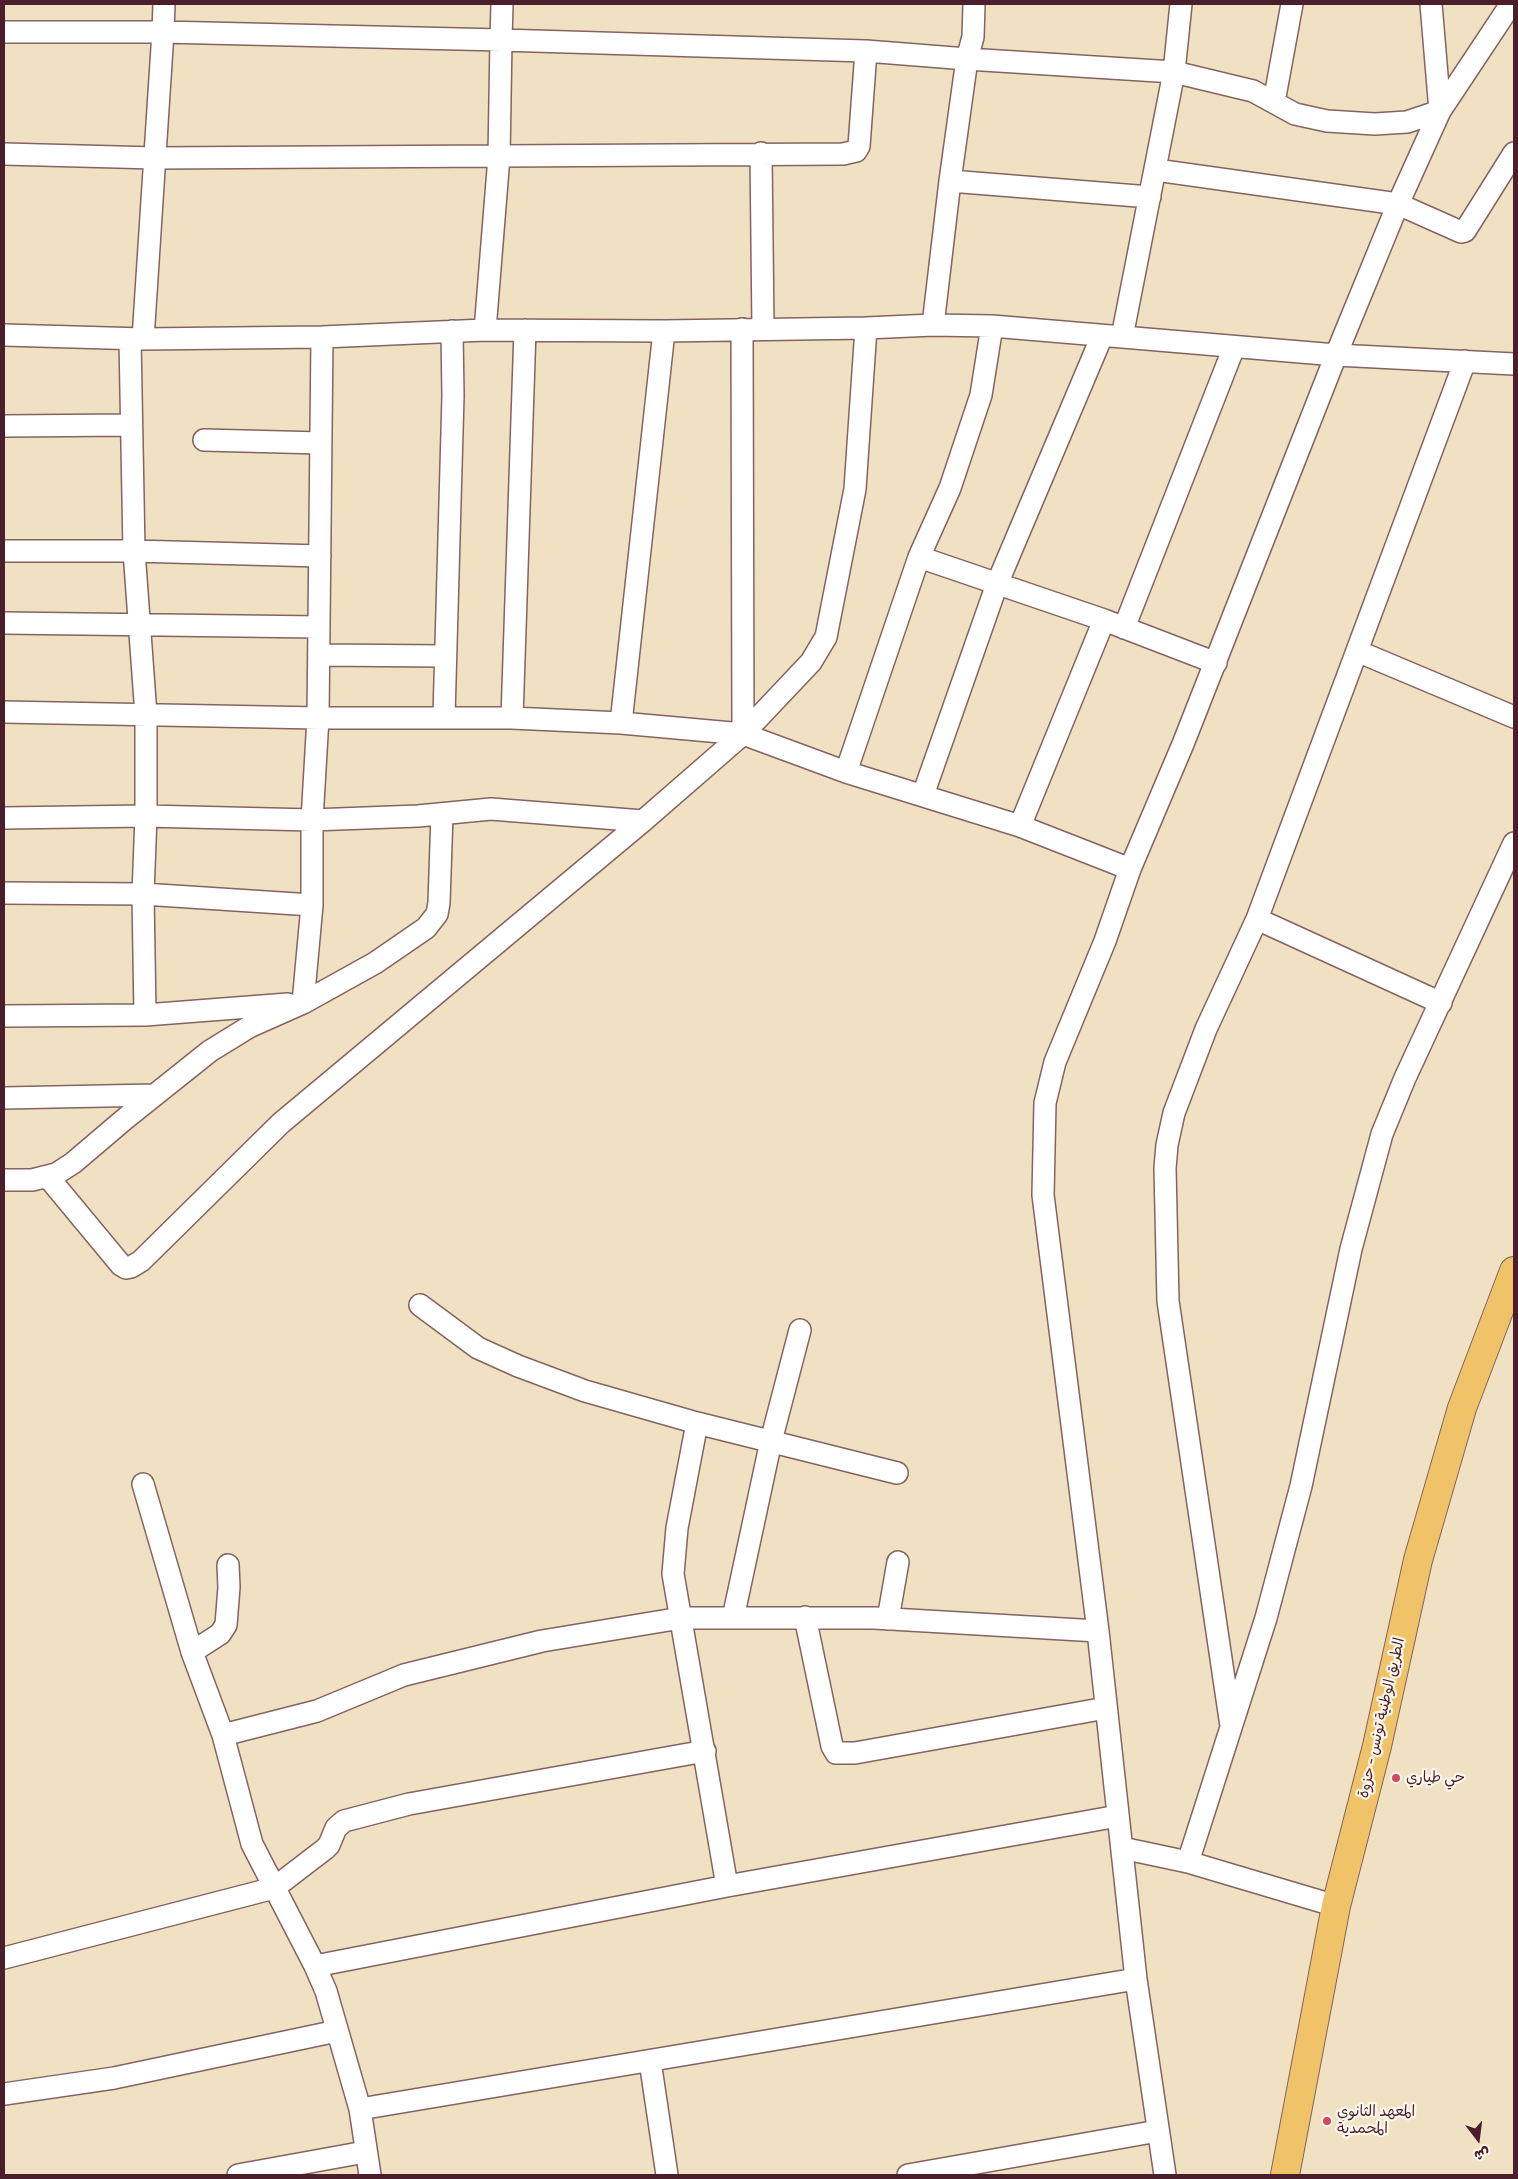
<!DOCTYPE html>
<meta charset="utf-8">
<style>
body{margin:0}
#map{position:relative;width:1518px;height:2179px;overflow:hidden;background:#f0e1c3;font-family:Pangolin,"Playpen Sans Arabic",sans-serif}
canvas{display:block}
.frame{position:absolute;inset:0;border:5px solid #4a1f2b;pointer-events:none}
.north{position:absolute;left:1453px;top:2114px;width:50px;height:50px;-webkit-text-stroke:4px #fbf7ec;paint-order:stroke;rotate:165deg;font-size:14px;font-weight:700;line-height:20px;text-align:center;color:#4a1f2b}
.north::after{content:'';display:block;margin:auto;width:18px;height:22px;background:#4a1f2b;clip-path:polygon(50% 0,100% 100%,50% 72%,0 100%)}
</style>
<div id="map">
<canvas width="1518" height="2179"></canvas>
<div class="frame"></div>
<div class="north">ش</div>
</div>
<script>
const c = document.querySelector('canvas').getContext('2d');
c.lineJoin = 'round';
const shape = rows => new Path2D(rows.map(r => 'M' + r).join(''));
function stroke(path, color, width, dash) { c.strokeStyle = color; c.lineWidth = width; c.lineCap = dash ? 'butt' : 'round'; c.setLineDash(dash || []); c.stroke(path); }
function write(font, color, halo, rows, align = 'center') {
  c.font = font + ' Pangolin,"Playpen Sans Arabic",sans-serif'; c.lineWidth = 4.5; c.setLineDash([]); c.textBaseline = 'middle'; c.strokeStyle = halo; c.fillStyle = color; for (const [text, x, y, turn = 0] of rows) {
    c.save(); c.translate(x, y); c.rotate((+turn || 0) * Math.PI / 180); c.textAlign = isNaN(turn) ? turn : align; if (halo) c.strokeText(text, 0, 0); c.fillText(text, 0, 0); c.restore();
  }
}
const minor = shape([
 [164,4,163,32,501,40,502,4],
 [974,4,973,37,967,59,1174,72,1253,91,1295,114,1327,121,1375,124,1407,122,1440,111,1511,4],
 [4,32,163,32,143,339],
 [1274,102,1292,4],
 [761,153,763,329],
 [4,154,155,158,843,154,856,151,859,146,866,51],
 [1156,170,1398,204,1461,232,1465,231,1514,153],
 [933,325,950,181],
 [742,329,743,734],
 [664,331,485,330,499,157,501,40,866,51,967,59,950,181,1150,197],
 [4,335,143,339,322,337,485,330],
 [1122,337,1174,72,1181,4],
 [130,339,134,551,146,715,146,816,143,894,145,1015],
 [4,426,130,425],
 [204,440,321,443],
 [4,551,134,551,320,556],
 [919,557,1104,620,1216,663],
 [4,623,319,627],
 [1124,628,1234,347],
 [1357,651,1514,717],
 [319,655,445,656],
 [4,712,318,718,512,718,621,723,743,734,846,772,1020,826,1130,869],
 [444,716,453,396,452,331],
 [512,718,525,330],
 [621,723,664,331,866,328],
 [846,772,919,557,950,488,981,395,992,326],
 [923,795,997,584,1102,336],
 [4,818,146,816,312,820,418,816,491,809,643,821],
 [1020,826,1104,620],
 [4,893,143,894,312,905],
 [1257,919,1441,1003],
 [303,1003,312,905,312,820,318,718,322,337],
 [4,1016,145,1015,288,1004],
 [4,1098,154,1095],
 [48,1177,121,1265,126,1268,131,1267,141,1261,281,1123,643,821,743,734,811,662,826,637,855,489,866,328,933,325,992,326,1336,355,1514,364],
 [4,1180,32,1180,56,1174,73,1163,126,1118,210,1051,249,1027,303,1003,375,963,426,928,437,914,439,903,442,814],
 [420,1305,478,1348,518,1366,585,1391,697,1423,897,1473],
 [697,1423,677,1528,673,1574,727,1886],
 [143,1484,192,1652,223,1735],
 [805,1617,832,1746,836,1753,855,1753,1106,1708],
 [733,1618,771,1441,800,1330],
 [888,1619,898,1562],
 [192,1652,220,1634,226,1625,229,1587,228,1565],
 [1231,1726,1168,1301,1165,1168,1167,1145,1174,1113,1206,1029,1257,919,1465,361],
 [1122,1848,1188,1862,1266,1618,1301,1486,1351,1249,1382,1134,1405,1078,1514,843],
 [1188,1862,1336,1906],
 [4,1958,274,1888,325,1849,329,1845,336,1828,344,1821,409,1804,705,1751],
 [315,1966,727,1886,1118,1816],
 [650,2061,667,2175],
 [4,2094,114,2078,337,2031],
 [360,2109,1136,1979],
 [238,2175,365,2152],
 [370,2175,360,2109,326,1991,315,1966,252,1844,223,1735,317,1711,404,1675,542,1641,681,1618,874,1618,1098,1631],
 [908,2175,1158,2131],
 [1165,2175,1136,1979,1098,1631,1043,1195,1045,1103,1055,1062,1105,941,1130,869,1183,744,1336,355,1398,204,1440,111,1431,4]
]);
const major = shape([
 [1285,2175,1336,1906,1377,1746,1418,1560,1462,1408,1514,1271]
]);
const markers = [
 [1396,1778,5,"#d1495b"],
 [1327,2121,5,"#d1495b"]
];
const streetNames = [
 ["الطريق الوطنية تونس - حزوة",1382,1718,-77]
];
const poiNames = [
 ["حي طياري",1406,1778],
 ["المعهد الثانوي",1337,2112],
 ["المحمدية",1337,2129]
];
stroke(minor, '#846360', 24);
stroke(major, '#846360', 30);
stroke(minor, '#fff', 21);
stroke(major, '#f1c369', 28);
for (const [x, y, r, color] of markers) { const dot = new Path2D(); dot.arc(x, y, r, 0, 2 * Math.PI); c.fillStyle = color; c.fill(dot); stroke(dot, '#fbf7ec', 2); }
write('15px', '#4a1f2b', '#fbf7ec', streetNames);
write('15px', '#4a1f2b', '#fbf7ec', poiNames, 'left');
</script>
